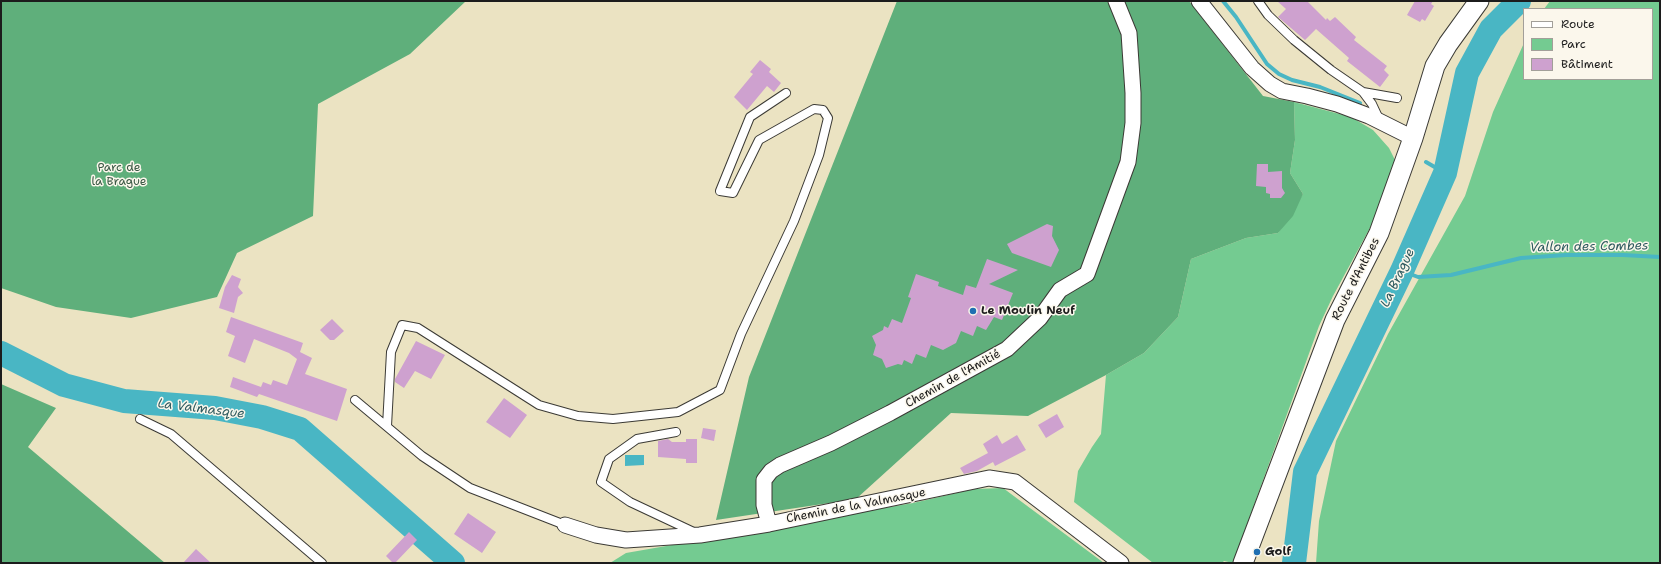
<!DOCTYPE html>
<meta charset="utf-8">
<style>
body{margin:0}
#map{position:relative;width:1661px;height:564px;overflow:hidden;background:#ebe3c2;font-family:"Shantell Sans",sans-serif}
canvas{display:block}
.frame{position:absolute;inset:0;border:2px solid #1c1c1c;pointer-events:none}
.legend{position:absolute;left:1523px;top:8px;width:130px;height:72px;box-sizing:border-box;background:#fbf7ec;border:1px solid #a29f99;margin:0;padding:5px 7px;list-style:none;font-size:12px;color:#1c1c1c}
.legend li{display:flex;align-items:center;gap:8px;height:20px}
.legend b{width:20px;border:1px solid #a29f99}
</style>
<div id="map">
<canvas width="1661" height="564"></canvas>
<div class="frame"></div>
<ul class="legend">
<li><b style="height:5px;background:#fff"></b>Route</li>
<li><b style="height:11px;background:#74cb91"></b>Parc</li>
<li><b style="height:11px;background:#cea1cf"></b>Bâtiment</li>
</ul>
</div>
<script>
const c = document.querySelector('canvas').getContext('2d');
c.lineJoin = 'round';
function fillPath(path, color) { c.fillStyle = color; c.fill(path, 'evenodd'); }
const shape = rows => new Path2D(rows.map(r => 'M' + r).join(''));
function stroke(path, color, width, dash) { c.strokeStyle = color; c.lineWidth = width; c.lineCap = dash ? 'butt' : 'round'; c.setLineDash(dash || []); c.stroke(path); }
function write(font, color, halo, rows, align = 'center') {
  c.font = font + ' "Shantell Sans",sans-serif'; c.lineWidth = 3; c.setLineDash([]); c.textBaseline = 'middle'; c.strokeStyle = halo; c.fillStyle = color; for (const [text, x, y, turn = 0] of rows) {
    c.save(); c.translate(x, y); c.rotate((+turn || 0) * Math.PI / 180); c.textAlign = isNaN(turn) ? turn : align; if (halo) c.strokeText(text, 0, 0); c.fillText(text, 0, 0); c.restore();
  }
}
const green = shape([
 [1550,1,1660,1,1660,563,1316,563,1319,521,1336,441,1388,334,1465,196,1493,112,1524,43,1524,79,1652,79,1652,9,1544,9],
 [1294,102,1351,117,1373,130,1389,148,1398,166,1377,215,1333,296,1319,326,1233,563,1224,561,1222,563,1153,563,1074,502,1078,471,1092,447,1101,434,1106,375,1144,353,1178,317,1191,259,1246,238,1278,233,1303,194,1290,173,1295,140],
 [1003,488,1104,563,610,563,626,553,913,503,974,489]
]);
const forest = shape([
 [1,1,466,1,410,54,318,104,313,216,237,253,217,297,131,318,56,307,1,288],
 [897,1,1189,1,1263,96,1294,102,1295,140,1290,173,1303,194,1293,216,1278,233,1246,238,1191,259,1178,317,1144,353,1106,375,1028,416,951,413,856,499,716,520,749,377],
 [1,384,56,408,28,447,165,563,1,563]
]);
const water = shape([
 [625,455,644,455,644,465,625,466]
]);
const stream = shape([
 [1223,1,1236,17,1267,64,1279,74,1292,80,1320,87,1360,103],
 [1426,162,1445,173],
 [1402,271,1418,277,1451,275,1521,258,1566,255,1623,255,1660,257]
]);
const river = shape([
 [1,353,64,385,124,401,215,408,262,417,300,429,453,563],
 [1294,563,1305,472,1402,271,1445,173,1467,73,1491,29,1519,1]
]);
const building = shape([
 [1277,1,1307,1,1326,20,1327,18,1330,21,1335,17,1356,37,1354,40,1387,66,1384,70,1389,75,1380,87,1347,61,1349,58,1316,29,1305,40,1278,17,1286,9],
 [1415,1,1433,1,1431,4,1434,6,1425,21,1422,19,1420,22,1407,15],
 [760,60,771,69,769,72,781,83,774,92,767,86,747,110,734,97,753,74,750,72],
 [1257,164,1268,164,1268,172,1282,171,1282,188,1285,193,1281,198,1270,198,1270,194,1266,193,1266,187,1256,186],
 [1047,224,1053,226,1052,236,1059,250,1051,267,1012,253,1007,244],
 [987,259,1018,270,989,284,1013,293,1002,320,994,317,986,330,977,326,973,336,961,331,956,343,943,350,931,345,926,358,916,354,912,364,904,360,902,365,898,364,886,368,882,359,873,355,876,345,872,336,883,330,884,326,888,328,892,319,902,323,911,298,908,297,916,274,939,282,938,286,963,295,966,285,976,288],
 [232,275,241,279,238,287,243,293,238,297,234,313,219,308,225,287],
 [231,317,303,343,300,352,312,358,305,374,347,389,337,421,259,394,257,397,230,387,233,377,261,387,263,382,271,385,273,380,287,385,297,359,289,353,254,339,245,363,228,356,235,336,226,332],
 [332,319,344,331,334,340,330,340,320,330],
 [416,341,445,355,431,379,415,371,404,388,395,382,395,379],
 [504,398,527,415,510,438,486,422],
 [1057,414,1064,427,1046,438,1038,425],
 [703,428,716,430,714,441,701,438],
 [997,435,1002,444,1017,435,1026,450,995,466,993,462,977,471,964,474,960,468,988,453,983,444],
 [668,439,672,442,686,442,686,439,697,439,697,463,686,463,686,459,658,457,658,441],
 [468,513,496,532,482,553,454,534],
 [409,532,417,540,395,563,393,563,386,556],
 [196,549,211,563,183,563]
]);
const service = shape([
 [1258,1,1268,15,1294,40,1331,70,1363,92,1372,104,1379,119],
 [1363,92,1397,98],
 [355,400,422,456,470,488,565,525],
 [140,419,171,434,322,563],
 [387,426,391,352,402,325,418,328,539,405,578,416,613,419,678,412,720,390,741,334,794,221,819,155,828,118,823,110,814,109,759,140,733,193,720,191,750,117,786,93],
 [676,432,637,439,609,459,601,482,630,502,696,533]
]);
const minor = shape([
 [1199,1,1252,68,1270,84,1282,91,1307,96,1337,104,1369,116,1413,138],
 [769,524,764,505,764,480,771,471,780,465,831,443,890,413,1007,349,1040,318,1060,290,1087,274,1128,162,1133,123,1133,93,1129,33,1116,1],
 [565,525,596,535,626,540,700,535,769,524,989,478,1015,482,1121,563]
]);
const tertiary = shape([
 [1243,563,1335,320,1379,233,1413,138,1435,66,1448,44,1479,1]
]);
const markers = [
 [973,311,4,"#1f6fb2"],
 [1257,552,4,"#1f6fb2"]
];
const parkNames = [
 ["Parc de",119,168],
 ["la Brague",119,182]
];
const streetNames = [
 ["Route d'Antibes",1356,279,-63],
 ["Chemin de l'Amitié",953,379,-29],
 ["Chemin de la Valmasque",856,506,-11]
];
const poiNames = [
 ["Le Moulin Neuf",981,311],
 ["Golf",1265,552]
];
const waterNames = [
 ["Vallon des Combes",1589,247,-1],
 ["La Brague",1398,278,-65],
 ["La Valmasque",201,409,7]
];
fillPath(green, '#74cb91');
fillPath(forest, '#5faf7b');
fillPath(water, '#49b6c4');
stroke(stream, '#49b6c4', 4);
stroke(river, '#49b6c4', 24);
fillPath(building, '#cea1cf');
stroke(service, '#3b3a35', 10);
stroke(minor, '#3b3a35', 17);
stroke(tertiary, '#3b3a35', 21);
stroke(service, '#fff', 8);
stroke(minor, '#fff', 15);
stroke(tertiary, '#fff', 19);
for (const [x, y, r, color] of markers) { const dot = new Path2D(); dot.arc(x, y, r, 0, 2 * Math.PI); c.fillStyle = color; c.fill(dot); stroke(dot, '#fbf7ec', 1.5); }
write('12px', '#3b5945', '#fbf7ec', parkNames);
write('12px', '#1c1c1c', '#fbf7ec', streetNames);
write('bold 12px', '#1c1c1c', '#fbf7ec', poiNames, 'left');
write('italic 13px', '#2e5a5f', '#fbf7ec', waterNames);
</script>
